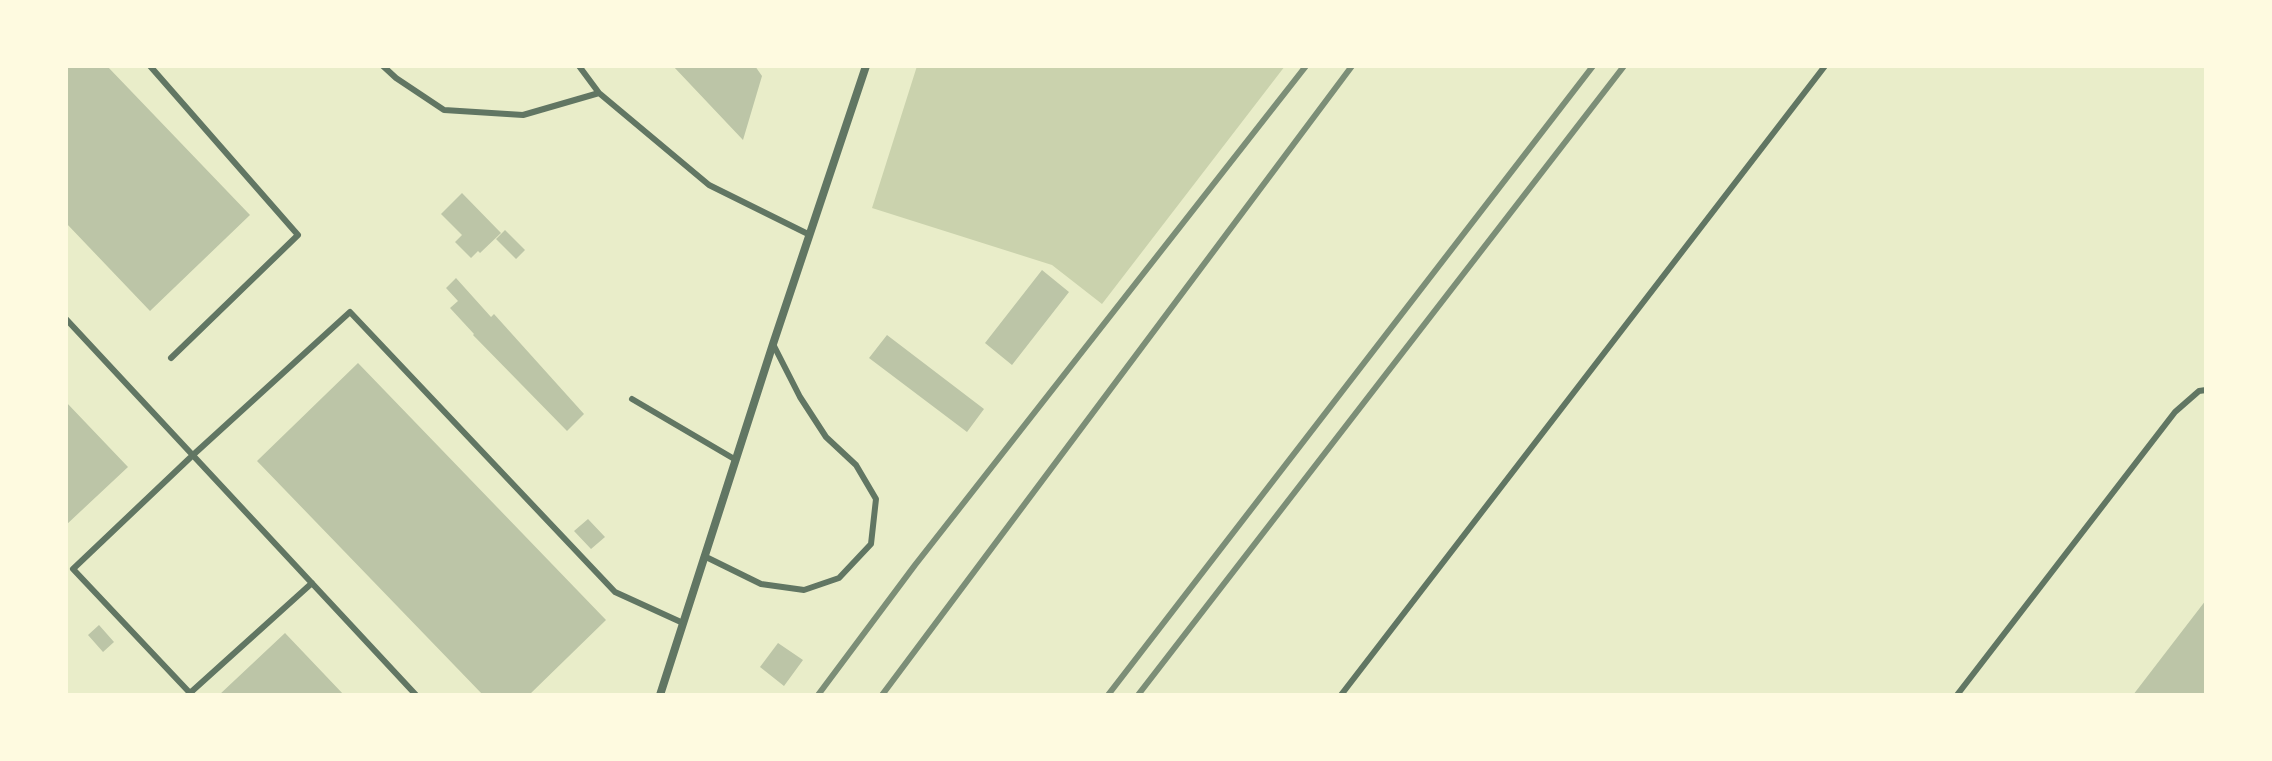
<!DOCTYPE html>
<style>
body{margin:0}
#map{position:relative;width:2272px;height:761px;overflow:hidden;background:#e9edc9;font-family:Signika,sans-serif}
canvas{display:block}
.frame{position:absolute;inset:0;border:68px solid #fefae0;pointer-events:none}
</style>
<div id="map">
<canvas width="2272" height="761"></canvas>
<div class="frame"></div>
</div>
<script>
const c = document.querySelector('canvas').getContext('2d');
c.lineJoin = 'round';
function fillPath(path, color) { c.fillStyle = color; c.fill(path, 'evenodd'); }
const shape = rows => new Path2D(rows.map(r => 'M' + r).join(''));
function stroke(path, color, width, dash) { c.strokeStyle = color; c.lineWidth = width; c.lineCap = dash ? 'butt' : 'round'; c.setLineDash(dash || []); c.stroke(path); }
const green = shape([
 [917,66,1285,66,1102,304,1052,265,872,208]
]);
const building = shape([
 [66,66,107,66,250,215,150,311,66,223],
 [673,66,755,66,762,76,743,140],
 [462,193,501,233,480,253,478,251,471,258,455,242,462,235,441,214],
 [505,230,525,250,516,259,496,239],
 [1042,270,1069,292,1012,365,985,343],
 [456,278,491,317,494,314,584,414,567,431,473,335,474,334,450,308,458,301,446,288],
 [887,335,984,409,967,432,869,358],
 [358,363,606,620,529,695,483,695,257,461],
 [66,402,128,467,66,525],
 [588,519,605,537,591,549,574,531],
 [2206,600,2206,695,2133,695],
 [99,625,114,642,103,652,88,635],
 [285,633,344,695,219,695],
 [778,643,803,660,784,686,760,667]
]);
const service = shape([
 [150,66,298,235,171,358],
 [383,66,396,78,444,110,523,115,599,93],
 [579,66,599,93,709,185,810,235],
 [66,319,416,695],
 [632,399,736,460],
 [704,556,761,584,804,590,839,578,871,544,876,499,856,465,826,437,800,397,773,344],
 [312,583,190,693,73,569,193,455,350,312,615,592,683,623],
 [1341,695,1825,66],
 [1957,695,2175,412,2199,391,2206,390]
]);
const minor = shape([
 [660,695,773,344,866,66]
]);
const rail = shape([
 [818,695,915,565,1306,66],
 [882,695,1352,66],
 [1108,695,1593,66],
 [1138,695,1624,66]
]);
fillPath(green, '#cad2ad');
fillPath(building, '#bcc5a7');
stroke(service, '#617663', 6);
stroke(minor, '#617663', 8);
stroke(rail, '#7c8e77', 6);
</script>
